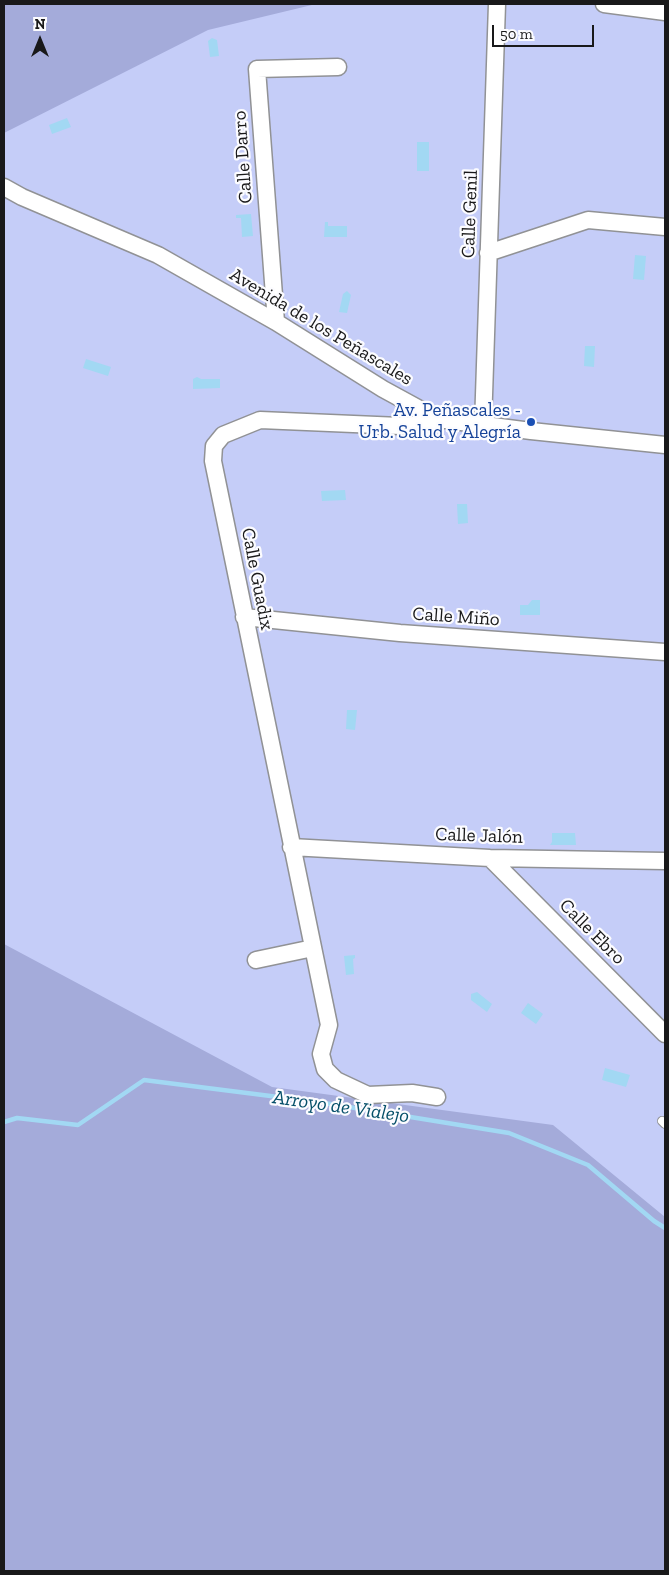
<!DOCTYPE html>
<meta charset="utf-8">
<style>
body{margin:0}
#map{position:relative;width:669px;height:1575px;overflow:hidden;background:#eeeff2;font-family:"Zilla Slab",serif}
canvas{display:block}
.frame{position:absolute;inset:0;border:5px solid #19191a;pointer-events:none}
.north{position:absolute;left:15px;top:15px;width:50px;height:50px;-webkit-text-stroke:4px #fcfcff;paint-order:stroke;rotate:0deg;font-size:14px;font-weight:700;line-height:20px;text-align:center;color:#19191a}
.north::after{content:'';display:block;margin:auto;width:18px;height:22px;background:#19191a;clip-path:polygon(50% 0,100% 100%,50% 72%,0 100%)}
.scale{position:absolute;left:492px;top:25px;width:102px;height:22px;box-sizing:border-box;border:2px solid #19191a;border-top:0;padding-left:6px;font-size:15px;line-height:18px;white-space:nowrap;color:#19191a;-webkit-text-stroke:4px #fcfcff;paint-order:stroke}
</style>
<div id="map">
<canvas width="669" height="1575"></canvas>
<div class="frame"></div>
<div class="north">N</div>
<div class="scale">50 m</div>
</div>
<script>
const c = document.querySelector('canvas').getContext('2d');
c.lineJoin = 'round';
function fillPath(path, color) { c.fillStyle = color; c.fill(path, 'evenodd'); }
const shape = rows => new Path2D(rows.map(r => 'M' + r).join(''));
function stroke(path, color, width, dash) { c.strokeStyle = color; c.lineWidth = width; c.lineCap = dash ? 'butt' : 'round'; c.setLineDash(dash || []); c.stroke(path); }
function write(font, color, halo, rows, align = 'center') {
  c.font = font + ' "Zilla Slab",serif'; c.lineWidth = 4.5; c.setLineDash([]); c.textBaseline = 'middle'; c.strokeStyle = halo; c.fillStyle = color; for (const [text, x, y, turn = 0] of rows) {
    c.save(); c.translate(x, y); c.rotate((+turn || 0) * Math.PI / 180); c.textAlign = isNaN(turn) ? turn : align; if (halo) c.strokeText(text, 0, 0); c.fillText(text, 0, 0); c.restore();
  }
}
const green = shape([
 [4,4,665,4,665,1571,4,1571]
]);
const forest = shape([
 [4,4,316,4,208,30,4,133],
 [4,944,272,1087,553,1125,665,1217,665,1571,4,1571]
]);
const water = shape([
 [212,38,217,40,219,56,210,57,208,41],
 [67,118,71,127,52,134,49,125],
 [417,142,429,142,429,171,417,171],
 [251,214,253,236,242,237,241,218,236,218,236,215],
 [325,222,328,222,328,226,347,226,347,237,324,237],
 [635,255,646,256,644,280,633,279],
 [347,291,351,295,347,313,339,312,343,294],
 [585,346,595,346,594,367,584,366],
 [86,359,111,367,108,376,83,368],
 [197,377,201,379,220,379,220,388,193,389,193,379],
 [345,490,346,500,322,501,321,491],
 [457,504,467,504,468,523,458,524],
 [532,600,540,600,540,615,520,615,520,605,528,605],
 [347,710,357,710,355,730,346,729],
 [552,833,575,833,576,845,550,845,552,842],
 [355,955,355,958,353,959,354,974,346,975,344,956],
 [477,992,492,1004,487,1012,471,1000,471,994],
 [528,1003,543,1014,536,1024,521,1013],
 [605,1068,630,1075,626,1087,602,1080]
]);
const stream = shape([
 [4,1122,17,1118,78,1125,144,1080,318,1102,509,1133,588,1165,654,1221,665,1228]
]);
const service = shape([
 [662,1121,665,1124]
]);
const minor = shape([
 [604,4,665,12],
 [4,187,22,197,158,255,276,322,383,389,438,419,531,431,665,445],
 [488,253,588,220,665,227],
 [276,322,257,69,338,67],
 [483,425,497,4],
 [244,617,400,633,665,652],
 [291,847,490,858,665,861],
 [490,858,665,1034],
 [256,960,313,948],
 [437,1097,412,1093,368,1095,336,1080,325,1069,321,1054,329,1025,213,461,214,446,223,435,260,420,400,426,425,424,438,419]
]);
const markers = [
 [531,422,5,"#1a4fb4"]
];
const streetNames = [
 ["Calle Darro",243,157,-94],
 ["Calle Genil",470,214,-88],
 ["Avenida de los Peñascales",321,327,31],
 ["Calle Guadix",257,579,79],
 ["Calle Miño",456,617,4],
 ["Calle Jalón",479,836,2],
 ["Calle Ebro",592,932,45]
];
const transitNames = [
 ["Av. Peñascales -",521,411],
 ["Urb. Salud y Alegría",521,433]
];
const waterNames = [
 ["Arroyo de Vialejo",341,1107,8]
];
fillPath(green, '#c5cdf8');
fillPath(forest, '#a4abda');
fillPath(water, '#a2d8f3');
stroke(stream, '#a2d8f3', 4.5);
stroke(service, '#919295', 10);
stroke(minor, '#919295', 19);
stroke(service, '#fff', 8);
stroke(minor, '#fff', 16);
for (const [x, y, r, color] of markers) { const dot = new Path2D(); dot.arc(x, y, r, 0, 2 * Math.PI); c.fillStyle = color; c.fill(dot); stroke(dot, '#fcfcff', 2); }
write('19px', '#19191a', '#fcfcff', streetNames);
write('19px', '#164399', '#fcfcff', transitNames, 'right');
write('italic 20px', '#054f69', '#fcfcff', waterNames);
</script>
